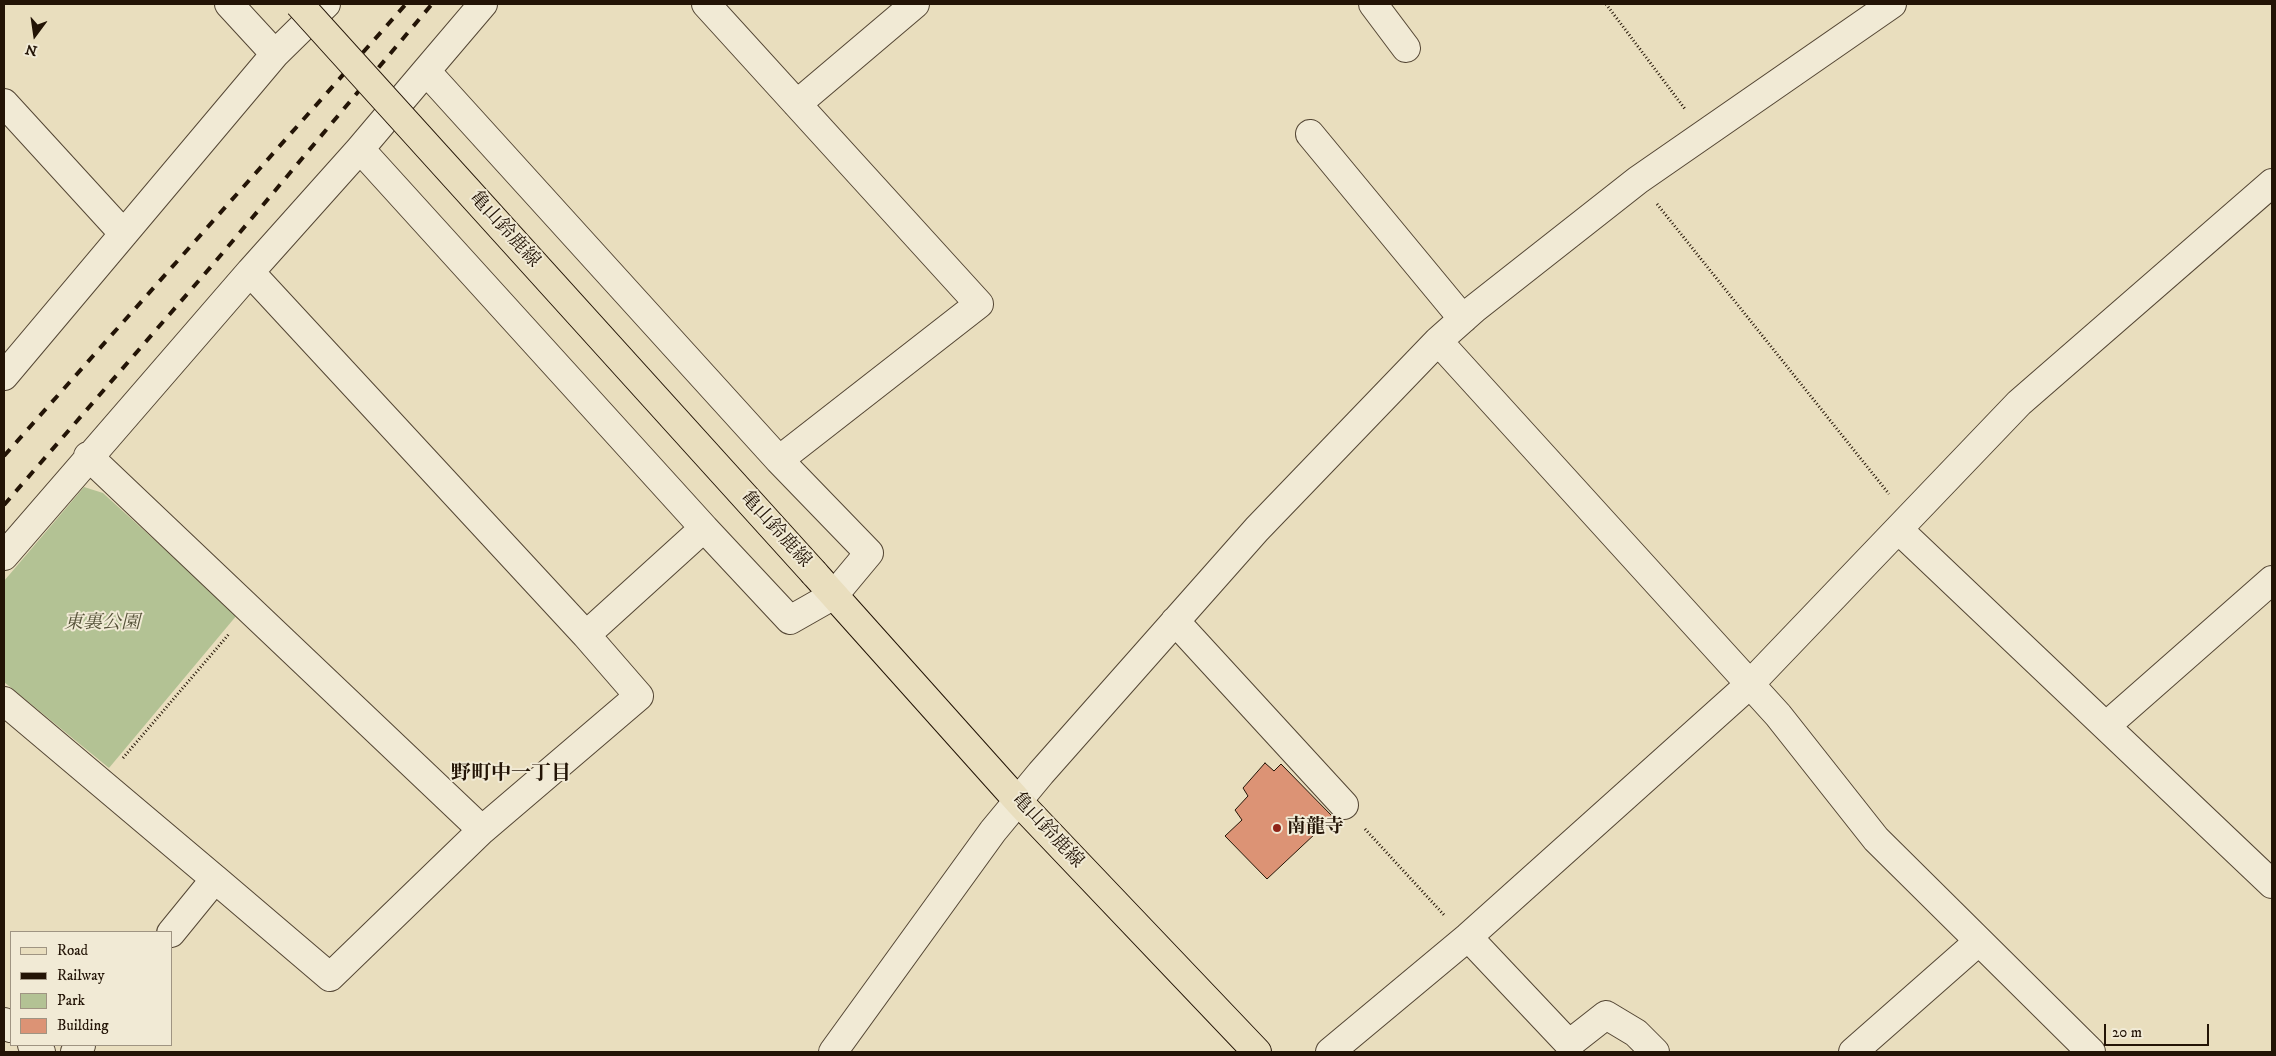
<!DOCTYPE html>
<meta charset="utf-8">
<style>
body{margin:0}
#map{position:relative;width:2276px;height:1056px;overflow:hidden;background:#e9debe;font-family:"IM FELL DW Pica",serif}
canvas{display:block}
.frame{position:absolute;inset:0;border:5px solid #231406;pointer-events:none}
.legend{position:absolute;left:10px;top:931px;width:162px;height:115px;box-sizing:border-box;background:#f1ead5;border:1px solid #9f9482;margin:0;padding:6px 9px;list-style:none;font-size:15px;color:#231406}
.legend li{display:flex;align-items:center;gap:10px;height:25px}
.legend b{width:25px;border:1px solid #9f9482}
.north{position:absolute;left:10px;top:10px;width:50px;height:50px;-webkit-text-stroke:4px #f1ead5;paint-order:stroke;rotate:194deg;font-size:14px;font-weight:700;line-height:20px;text-align:center;color:#231406}
.north::after{content:'';display:block;margin:auto;width:18px;height:22px;background:#231406;clip-path:polygon(50% 0,100% 100%,50% 72%,0 100%)}
.scale{position:absolute;left:2104px;top:1024px;width:105px;height:22px;box-sizing:border-box;border:2px solid #231406;border-top:0;padding-left:6px;font-size:15px;line-height:18px;white-space:nowrap;color:#231406;-webkit-text-stroke:4px #f1ead5;paint-order:stroke}
</style>
<div id="map">
<canvas width="2276" height="1056"></canvas>
<div class="frame"></div>
<ul class="legend">
<li><b style="height:6px;background:#e9debe"></b>Road</li>
<li><b style="height:6px;background:#231406"></b>Railway</li>
<li><b style="height:14px;background:#b3c294"></b>Park</li>
<li><b style="height:14px;background:#dc9375"></b>Building</li>
</ul>
<div class="north">N</div>
<div class="scale">20 m</div>
</div>
<script>
const c = document.querySelector('canvas').getContext('2d');
c.lineJoin = 'round';
function fillPath(path, color) { c.fillStyle = color; c.fill(path, 'evenodd'); }
const shape = rows => new Path2D(rows.map(r => 'M' + r).join(''));
function stroke(path, color, width, dash) { c.strokeStyle = color; c.lineWidth = width; c.lineCap = dash ? 'butt' : 'round'; c.setLineDash(dash || []); c.stroke(path); }
function write(font, color, halo, rows, align = 'center') {
  c.font = font + ' "IM FELL DW Pica","Noto Serif JP",serif'; c.lineWidth = 4; c.setLineDash([]); c.textBaseline = 'middle'; c.strokeStyle = halo; c.fillStyle = color; for (const [text, x, y, turn = 0] of rows) {
    c.save(); c.translate(x, y); c.rotate((+turn || 0) * Math.PI / 180); c.textAlign = isNaN(turn) ? turn : align; if (halo) c.strokeText(text, 0, 0); c.fillText(text, 0, 0); c.restore();
  }
}
const green = shape([
 [84,487,103,493,237,615,109,768,4,682,4,581]
]);
const building = shape([
 [1265,763,1274,771,1281,764,1333,817,1267,879,1225,836,1242,820,1235,810,1248,796,1243,788,1265,763]
]);
const path = shape([
 [1606,4,1685,109],
 [1657,204,1889,494],
 [123,758,229,634],
 [1365,829,1445,916]
]);
const minor = shape([
 [483,4,426,71,779,460,869,553,834,595,790,620,704,528,586,635,250,272,360,149,704,528],
 [706,4,979,304,779,460],
 [1373,4,1406,48],
 [275,54,326,4],
 [4,103,123,233],
 [797,104,915,4],
 [1310,134,1463,319],
 [360,149,426,71],
 [1438,341,1778,715,1876,839,2091,1052],
 [4,376,275,54,229,4],
 [88,456,482,830],
 [1899,530,2272,884],
 [4,556,250,272],
 [1175,621,1344,805],
 [4,701,215,879],
 [2106,726,2272,580],
 [171,933,215,879,330,977,482,830,639,696,586,635],
 [1468,937,1569,1044,1606,1015,1636,1033,1655,1052],
 [4,1022,11,1028],
 [32,1045,41,1052],
 [75,1052,81,1045],
 [833,1052,993,831,1041,773,1257,529,1438,341,1474,309,1638,180,1892,4],
 [1330,1052,1468,937,1749,685,2019,403,2272,183],
 [1853,1052,1978,942]
]);
const major = shape([
 [814,573,1018,801,1257,1052]
]);
const rail = shape([
 [4,456,406,4],
 [4,505,215,262,432,4]
]);
const majorBridge = shape([
 [299,4,814,573]
]);
const markers = [
 [1277,828,5,"#8f2418"]
];
const streetNames = [
 ["亀山鈴鹿線",504,230,48],
 ["亀山鈴鹿線",775,530,48],
 ["亀山鈴鹿線",1047,831,47]
];
const parkNames = [
 ["東裏公園",102,624]
];
const poiNames = [
 ["南龍寺",1287,828]
];
const neighbourhoodNames = [
 ["野町中一丁目",511,775]
];
fillPath(green, '#b3c294');
fillPath(building, '#dc9375');
stroke(building, '#231406', 1);
stroke(minor, '#544634', 30);
stroke(major, '#231406', 30);
stroke(path, '#231406', 3, [1, 2.5]);
stroke(minor, '#f1ead5', 28);
stroke(major, '#e9debe', 28);
stroke(rail, '#231406', 4, [9, 9]);
stroke(majorBridge, '#231406', 30, []);
stroke(majorBridge, '#e9debe', 28);
for (const [x, y, r, color] of markers) { const dot = new Path2D(); dot.arc(x, y, r, 0, 2 * Math.PI); c.fillStyle = color; c.fill(dot); stroke(dot, '#f1ead5', 2); }
write('19px', '#231406', '#f1ead5', streetNames);
write('italic 19px', '#555138', '#f1ead5', parkNames);
write('bold 19px', '#231406', '#f1ead5', poiNames, 'left');
write('bold 20px', '#231406', '#f1ead5', neighbourhoodNames);
</script>
